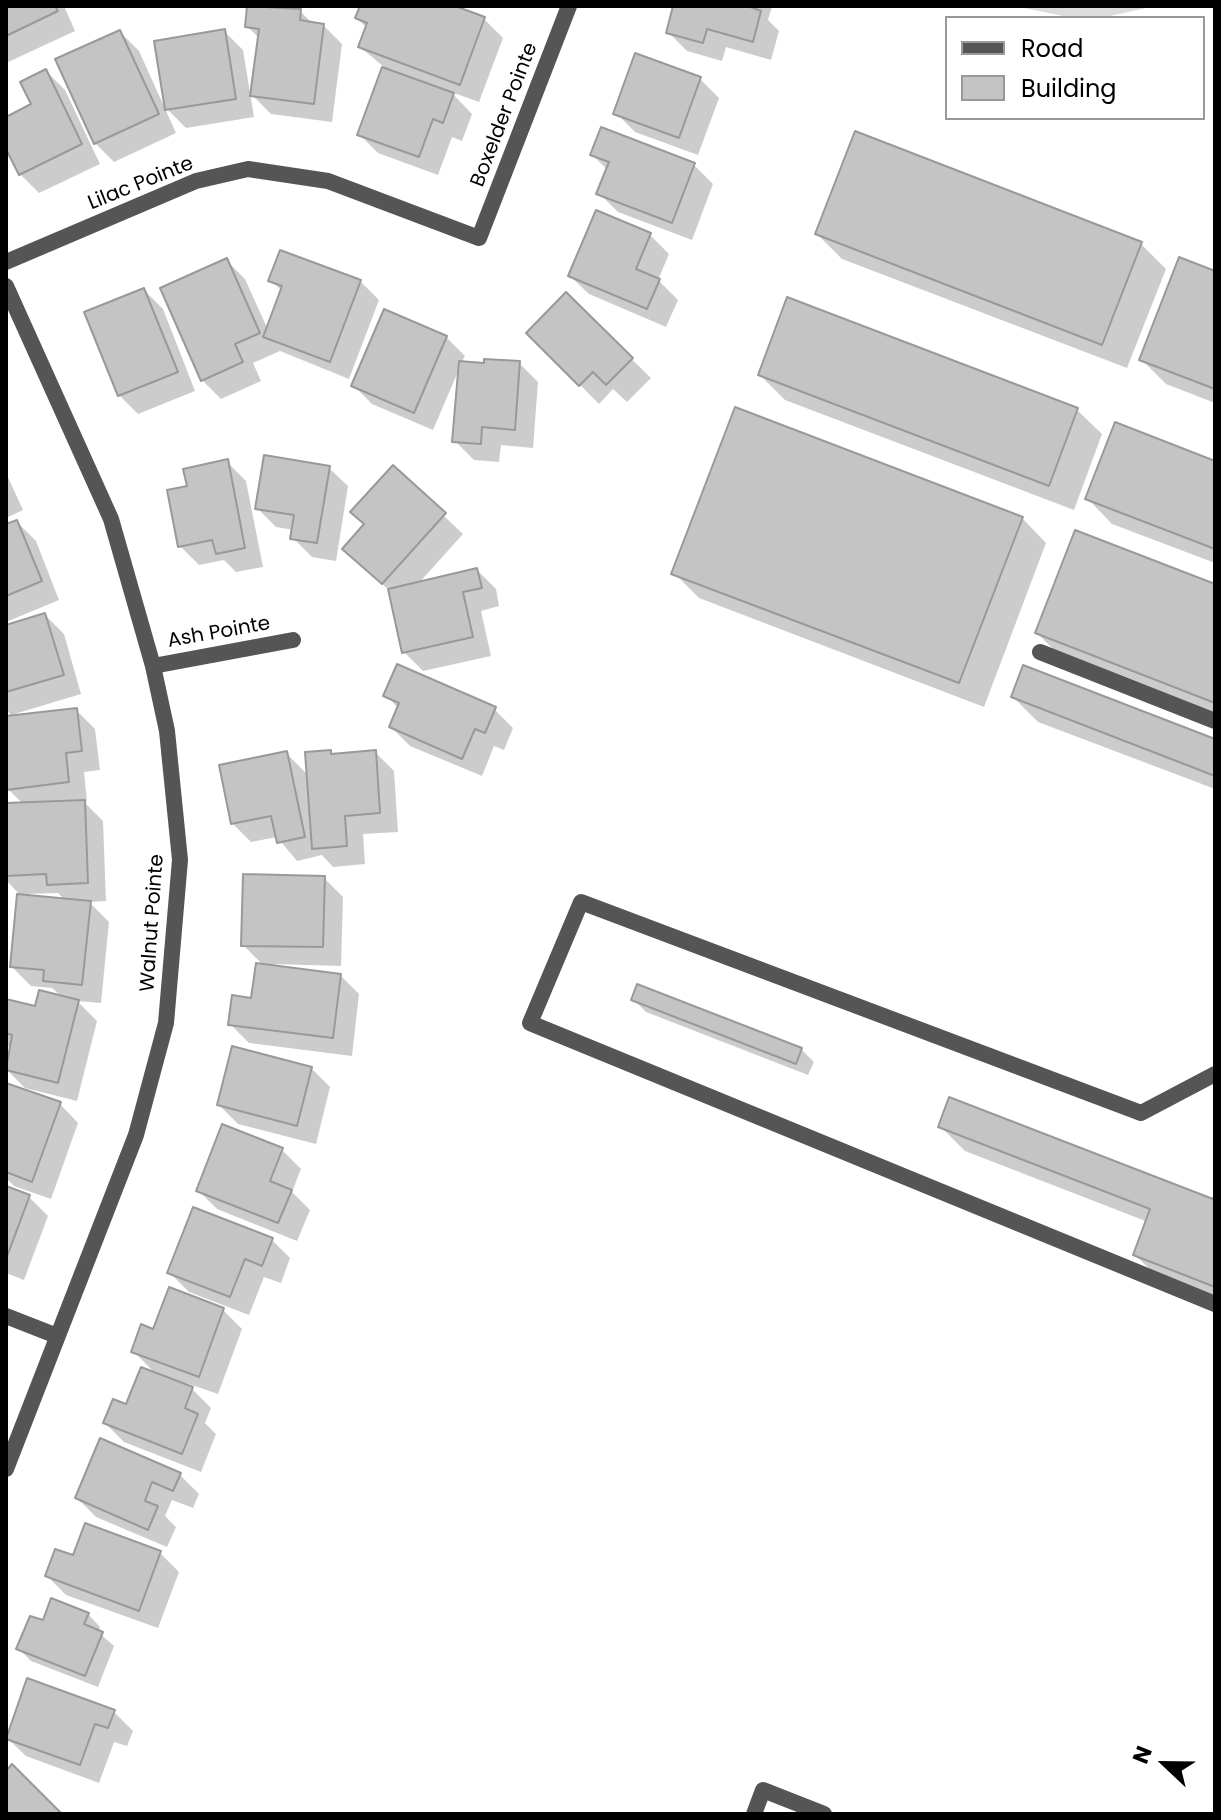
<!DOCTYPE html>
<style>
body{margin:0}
#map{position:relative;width:1221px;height:1820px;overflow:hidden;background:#fff;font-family:Poppins,sans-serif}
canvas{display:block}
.frame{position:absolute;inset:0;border:8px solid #000;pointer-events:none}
.legend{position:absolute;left:945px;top:16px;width:260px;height:104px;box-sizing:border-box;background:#fff;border:2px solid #999;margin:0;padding:10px 14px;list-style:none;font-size:24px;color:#000}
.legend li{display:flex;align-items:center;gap:16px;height:40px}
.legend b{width:40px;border:2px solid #999}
.north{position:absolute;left:1125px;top:1724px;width:80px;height:80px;-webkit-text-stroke:6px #fff;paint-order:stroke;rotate:292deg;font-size:22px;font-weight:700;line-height:32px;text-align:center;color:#000}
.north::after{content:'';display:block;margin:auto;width:28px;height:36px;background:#000;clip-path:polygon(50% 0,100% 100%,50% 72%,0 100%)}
</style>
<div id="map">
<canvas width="1221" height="1820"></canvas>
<div class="frame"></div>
<ul class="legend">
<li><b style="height:10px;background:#555"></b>Road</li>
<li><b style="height:22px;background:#c4c4c4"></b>Building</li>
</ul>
<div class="north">N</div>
</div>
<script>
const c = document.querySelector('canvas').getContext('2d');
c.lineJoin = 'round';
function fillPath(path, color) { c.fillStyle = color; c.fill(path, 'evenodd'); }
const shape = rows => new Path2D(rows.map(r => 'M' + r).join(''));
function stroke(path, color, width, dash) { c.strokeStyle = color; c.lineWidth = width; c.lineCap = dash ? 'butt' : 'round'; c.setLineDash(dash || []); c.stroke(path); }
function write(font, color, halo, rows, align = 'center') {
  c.font = font + ' Poppins,sans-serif'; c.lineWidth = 6; c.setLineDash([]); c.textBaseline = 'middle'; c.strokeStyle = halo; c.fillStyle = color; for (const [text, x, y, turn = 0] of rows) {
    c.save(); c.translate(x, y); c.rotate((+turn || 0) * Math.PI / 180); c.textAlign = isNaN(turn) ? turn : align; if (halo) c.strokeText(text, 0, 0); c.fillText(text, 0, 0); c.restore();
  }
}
const green = shape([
 [1014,6,1155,6,1101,18,1073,18]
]);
const shadow = shape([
 [6,6,64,6,75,31,6,63],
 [249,6,300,11,313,24,323,25,342,44,332,122,271,114,252,95,260,39,247,26],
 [362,6,450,6,484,19,503,38,479,102,451,92,472,114,462,141,452,137,438,175,378,153,359,134,384,67,360,47,367,28,357,18],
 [675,6,772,6,768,20,779,31,771,60,726,47,722,61,687,51,668,32],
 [224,31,243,50,254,117,186,128,167,109],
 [120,32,139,51,176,133,114,162,95,143],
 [46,71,65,90,100,164,39,193,20,174,6,144,6,119,34,105],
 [700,79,719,98,698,155,635,132,616,113],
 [592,155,694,165,713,184,692,240,618,212,599,193,608,170],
 [817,234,1141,244,1166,269,1127,368,842,259],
 [650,235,669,254,658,280,678,300,666,327,589,294,570,276],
 [226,260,245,279,268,330,282,291,271,280,360,281,379,300,349,379,280,351,253,363,261,381,221,399,202,380],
 [1215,273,1215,403,1166,384,1141,359],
 [144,290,163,309,195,391,138,414,119,395],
 [566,295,651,378,627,402,613,389,599,404,529,333],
 [446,337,465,356,461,363,519,363,538,382,533,448,501,445,499,462,474,460,455,441,460,367,433,430,372,404,353,385],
 [760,375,1077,410,1102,434,1074,510,785,400],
 [227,462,246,481,263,567,236,572,224,560,199,565,180,546,189,488],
 [1215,463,1215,563,1112,524,1088,499],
 [329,468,348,486,336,561,312,557,293,538,294,530,276,527,257,508],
 [393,468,463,534,418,584,477,570,496,589,499,606,481,611,491,656,423,671,404,652,391,592,363,567],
 [6,473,23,510,6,518],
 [1022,518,1046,543,984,707,699,598,674,573],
 [17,522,36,541,59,600,6,622,6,527],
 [1215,586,1215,717,1062,658,1037,633],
 [45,615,64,634,81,694,11,715,6,709,6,627],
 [386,695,494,709,513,728,504,750,494,746,482,776,410,746,391,727,399,709],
 [1013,697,1215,741,1215,789,1038,722],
 [76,710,95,729,100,770,84,772,87,801,83,801,103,821,106,901,89,902,109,922,101,1003,77,1001,97,1021,77,1101,25,1088,6,1069,11,1047,6,1046,6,1001,37,1008,63,998,52,988,31,986,12,967,19,894,6,880,6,805,23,804,8,789,6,718],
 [58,893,66,901,23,897,23,894],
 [330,752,333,755,375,752,394,771,398,832,363,834,365,864,333,867,322,855,297,861,277,837,251,842,232,823,286,753,309,776],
 [324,878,343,897,341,966,273,964,273,967,340,975,359,994,352,1056,249,1043,230,1024,253,1000,264,966,243,945],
 [633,999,801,1049,814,1062,808,1075,646,1012],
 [311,1068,330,1087,316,1144,238,1124,219,1105],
 [6,1085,60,1104,78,1123,51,1199,14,1186,6,1178],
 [940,1126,1214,1201,1215,1199,1215,1301,1160,1279,1135,1255,1148,1222,965,1151],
 [282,1150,301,1169,292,1192,310,1210,297,1241,217,1209,198,1190],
 [6,1188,29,1197,48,1216,24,1280,6,1273],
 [271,1239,290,1258,281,1283,264,1277,249,1315,189,1292,170,1273],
 [223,1310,242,1329,218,1394,186,1383,211,1408,205,1423,216,1434,201,1472,124,1442,105,1423,158,1376,133,1351,155,1331],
 [180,1475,199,1494,193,1508,172,1500,165,1516,176,1527,167,1547,96,1517,77,1498],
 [160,1553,179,1572,158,1628,66,1595,47,1576,74,1558],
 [88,1614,100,1627,98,1632,114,1646,98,1687,31,1661,19,1649,44,1623],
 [114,1712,133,1731,127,1746,114,1742,99,1783,26,1756,7,1738]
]);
const building = shape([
 [6,6,55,6,58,11,6,36,6,6],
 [247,6,301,9,300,20,324,24,314,104,250,96,259,29,245,27,247,6],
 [360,6,455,6,485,17,460,85,358,47,367,23,355,18,360,6],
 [673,6,748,6,761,11,753,42,707,29,703,43,666,33,673,6],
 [225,29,236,99,165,110,154,41,225,29],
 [120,30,159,114,94,144,55,59,120,30],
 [635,53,701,77,679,138,613,114,635,53],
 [382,67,454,93,443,123,433,119,419,157,357,135,382,67],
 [46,69,82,144,19,175,6,149,6,117,31,104,20,82,46,69],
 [601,127,695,163,672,223,596,194,609,162,590,155,601,127],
 [855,131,1142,242,1102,345,815,234,855,131],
 [596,210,651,233,636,269,660,279,647,309,568,276,596,210],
 [280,250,361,280,330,362,263,337,282,286,268,281,280,250],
 [1179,257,1215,271,1215,389,1139,360,1179,257],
 [227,258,260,333,235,344,243,362,201,381,160,288,227,258],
 [144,288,178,372,118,396,84,312,144,288],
 [566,292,633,358,606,385,593,372,579,386,526,333,566,292],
 [787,297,1078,408,1049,486,758,375,787,297],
 [384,309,447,336,414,413,351,386,384,309],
 [484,359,520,361,515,430,482,427,481,444,452,442,459,361,484,363,484,359],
 [735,407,1023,517,959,683,671,574,735,407],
 [1115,422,1215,461,1215,549,1085,499,1115,422],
 [264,455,330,466,317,543,290,539,294,515,255,509,264,455],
 [228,459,245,548,216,554,212,540,178,547,167,490,187,486,183,469,228,459],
 [393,465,446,513,382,584,342,549,364,524,350,512,393,465],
 [17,520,42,581,6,596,6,524,17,520],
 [1075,530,1215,584,1215,703,1035,633,1075,530],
 [477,568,482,588,463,592,473,637,402,653,388,589,477,568],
 [45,613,64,675,6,692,6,625,45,613],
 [397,664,496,707,485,733,475,729,462,759,389,727,399,703,383,696,397,664],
 [1023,665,1215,739,1215,776,1011,697,1023,665],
 [77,708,82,751,66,753,69,782,6,790,6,716,77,708],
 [331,750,331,754,376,750,380,813,345,816,347,846,312,849,305,752,331,750],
 [287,751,305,837,277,843,271,816,231,824,219,765,287,751],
 [85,800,88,883,47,885,46,874,6,876,6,803,85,800],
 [243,874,325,876,323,947,241,946,243,874],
 [17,894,91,901,82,985,43,981,44,970,10,967,17,894],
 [256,963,341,974,333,1038,228,1025,232,995,251,998,256,963],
 [637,984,802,1048,796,1064,631,1000,637,984],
 [39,990,79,1000,58,1083,6,1070,12,1035,6,1033,6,999,35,1006,39,990],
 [232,1046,312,1067,297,1126,217,1105,232,1046],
 [6,1083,61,1102,32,1182,6,1172,6,1083],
 [949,1097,1213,1199,1215,1193,1215,1287,1133,1255,1150,1209,938,1127,949,1097],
 [222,1124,283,1148,270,1181,292,1190,278,1223,196,1191,222,1124],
 [6,1186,30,1195,6,1259,6,1186],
 [193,1207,273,1238,262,1266,245,1259,230,1297,167,1273,193,1207],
 [169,1287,224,1308,199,1377,131,1352,141,1324,153,1329,169,1287],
 [141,1367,193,1387,185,1408,198,1414,182,1454,103,1423,113,1399,126,1404,141,1367],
 [100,1438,181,1473,173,1491,152,1482,145,1501,158,1506,148,1530,75,1498,100,1438],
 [85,1523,161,1551,139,1611,45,1576,55,1549,73,1555,85,1523],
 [51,1598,89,1613,84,1624,103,1632,85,1676,16,1649,30,1616,43,1620,51,1598],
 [27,1678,115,1710,108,1728,95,1724,80,1765,6,1739,27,1678],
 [12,1764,62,1814,6,1814,6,1771,12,1764]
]);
const lane = shape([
 [1040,652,1215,721],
 [1215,1074,1141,1113,581,902,530,1023,1215,1304],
 [754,1814,763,1790,824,1814]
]);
const street = shape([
 [6,262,196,181,248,169,328,181,479,238,569,6],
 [6,286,111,519,153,666,167,731,180,860,166,1023,136,1135,6,1469],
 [153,666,293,640],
 [6,1316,57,1336]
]);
const streetNames = [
 ["Boxelder Pointe",505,115,-69],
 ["Lilac Pointe",141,184,-22],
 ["Ash Pointe",219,633,-10],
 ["Walnut Pointe",153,923,-86]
];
fillPath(green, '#dcdcdc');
fillPath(shadow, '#0003');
fillPath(building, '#c4c4c4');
stroke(building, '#999', 2);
stroke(lane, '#555', 16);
stroke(street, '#555', 16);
write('20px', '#000', '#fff', streetNames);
</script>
